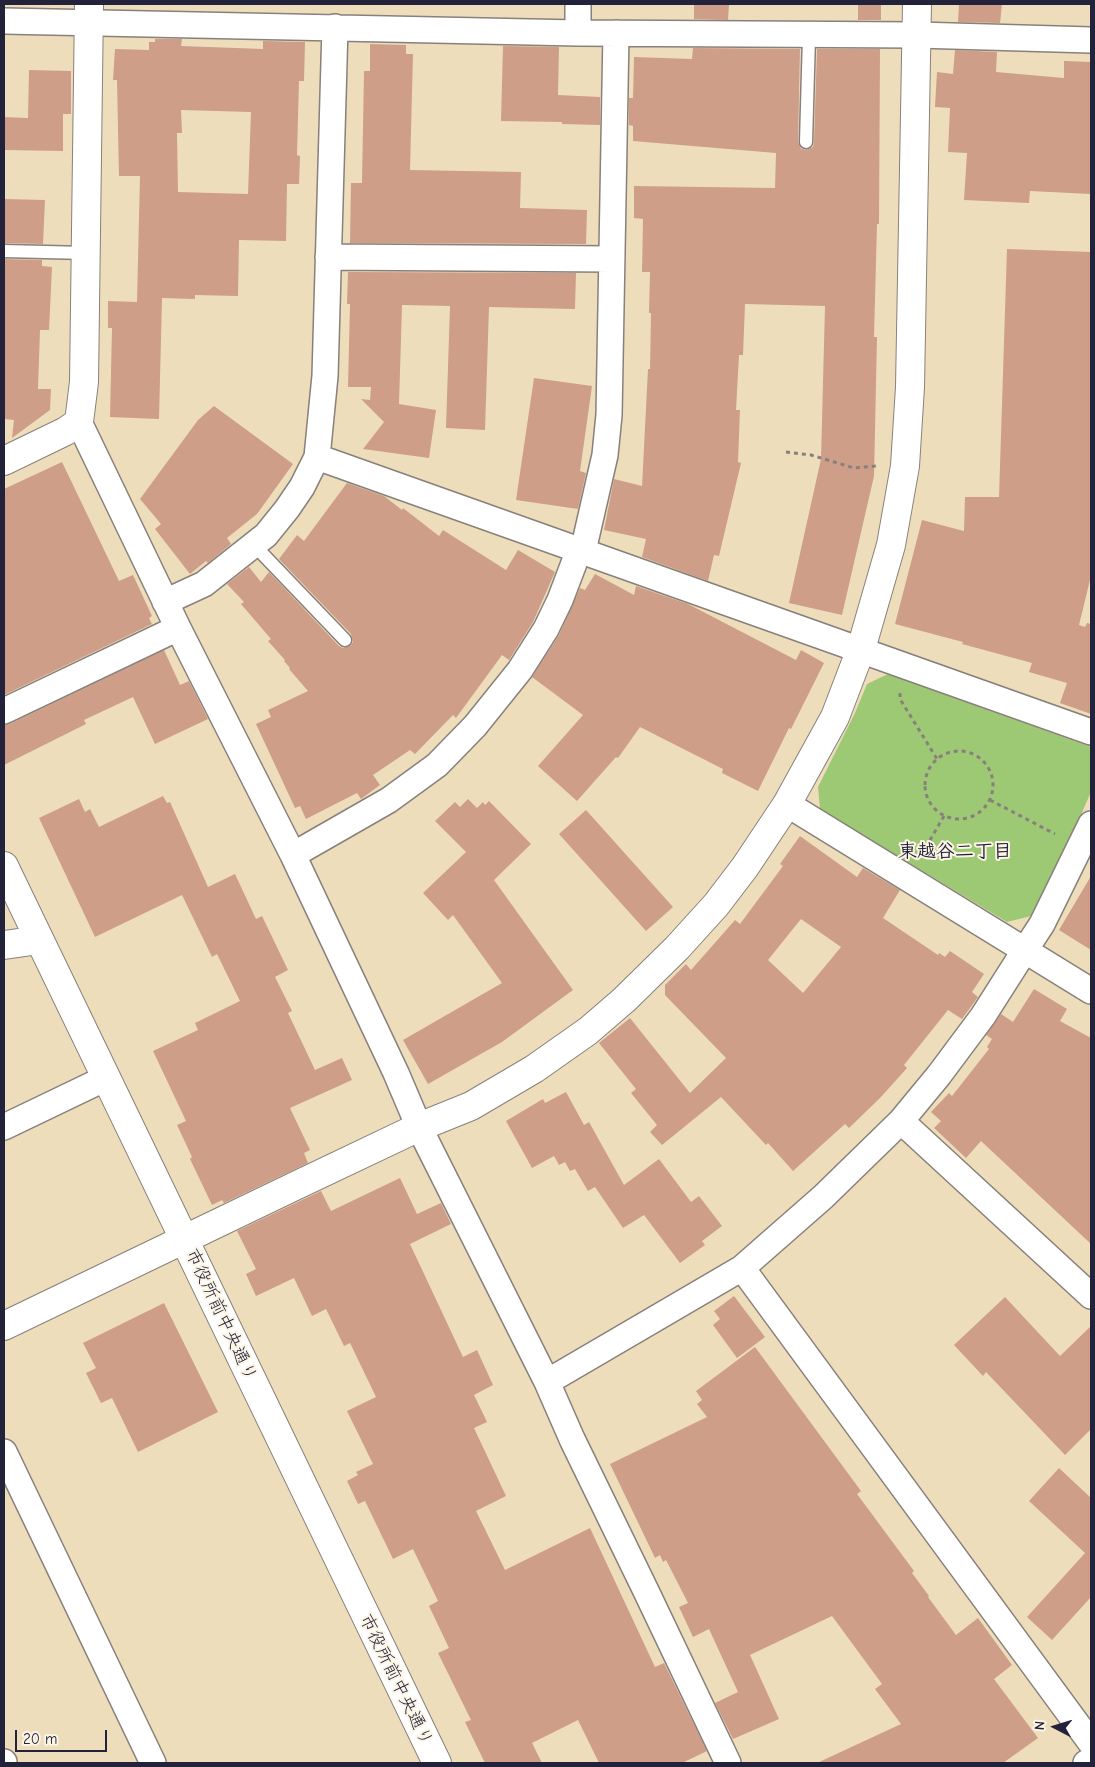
<!DOCTYPE html>
<meta charset="utf-8">
<style>
body{margin:0}
#map{position:relative;width:1095px;height:1767px;overflow:hidden;background:#edb;font-family:"Comic Neue",sans-serif}
canvas{display:block}
.frame{position:absolute;inset:0;border:5px solid #22223b;pointer-events:none}
.north{position:absolute;left:1030px;top:1702px;width:50px;height:50px;-webkit-text-stroke:4px #fcf5e5;paint-order:stroke;rotate:275deg;font-size:14px;font-weight:700;line-height:20px;text-align:center;color:#22223b}
.north::after{content:'';display:block;margin:auto;width:18px;height:22px;background:#22223b;clip-path:polygon(50% 0,100% 100%,50% 72%,0 100%)}
.scale{position:absolute;left:15px;top:1730px;width:92px;height:22px;box-sizing:border-box;border:2px solid #22223b;border-top:0;padding-left:6px;font-size:15px;line-height:18px;white-space:nowrap;color:#22223b;-webkit-text-stroke:4px #fcf5e5;paint-order:stroke}
</style>
<div id="map">
<canvas width="1095" height="1767"></canvas>
<div class="frame"></div>
<div class="north">N</div>
<div class="scale">20 m</div>
</div>
<script>
const c = document.querySelector('canvas').getContext('2d');
c.lineJoin = 'round';
function fillPath(path, color) { c.fillStyle = color; c.fill(path, 'evenodd'); }
const shape = rows => new Path2D(rows.map(r => 'M' + r).join(''));
function stroke(path, color, width, dash) { c.strokeStyle = color; c.lineWidth = width; c.lineCap = dash ? 'butt' : 'round'; c.setLineDash(dash || []); c.stroke(path); }
function write(font, color, halo, rows, align = 'center') {
  c.font = font + ' "Comic Neue","Klee One",sans-serif'; c.lineWidth = 4; c.setLineDash([]); c.textBaseline = 'middle'; c.strokeStyle = halo; c.fillStyle = color; for (const [text, x, y, turn = 0] of rows) {
    c.save(); c.translate(x, y); c.rotate((+turn || 0) * Math.PI / 180); c.textAlign = isNaN(turn) ? turn : align; if (halo) c.strokeText(text, 0, 0); c.fillText(text, 0, 0); c.restore();
  }
}
const green = shape([
 [888,674,1091,747,1091,792,1062,858,1031,916,1007,922,820,809,818,787,855,713,867,684]
]);
const building = shape([
 [694,4,729,4,728,20,694,19],
 [858,4,881,4,881,20,858,20],
 [959,4,1002,4,1000,23,958,22],
 [155,39,182,39,181,46,263,49,263,41,305,42,304,81,299,81,297,155,300,156,299,184,287,184,286,241,239,240,238,296,195,295,195,299,162,298,159,419,110,417,112,328,108,328,108,301,137,302,140,176,119,176,117,80,113,80,115,49,149,50,149,42,155,42],
 [181,110,251,112,248,194,178,192,177,133,182,133],
 [370,44,406,45,406,54,413,54,410,170,521,172,520,208,587,210,586,244,350,243,351,183,362,183,364,71,370,71],
 [503,46,559,47,558,95,600,97,600,125,562,124,562,122,501,121],
 [693,48,800,49,798,142,801,149,806,150,813,147,814,142,817,49,880,49,879,224,877,224,874,337,877,337,874,476,842,615,789,603,821,459,825,306,745,304,743,355,739,355,736,410,740,410,738,462,741,463,719,556,714,555,708,581,642,557,646,539,604,530,614,479,642,486,648,369,650,369,651,313,649,313,650,272,642,272,643,219,634,218,634,186,775,188,776,153,633,141,633,126,629,125,629,98,633,98,634,57,692,59],
 [955,50,997,52,996,72,1064,78,1064,61,1091,62,1091,194,1030,191,1029,203,964,200,967,153,948,152,950,108,935,107,937,72,953,74],
 [29,70,71,71,71,114,63,114,63,151,4,150,4,117,28,118],
 [4,199,45,200,43,244,4,243],
 [1007,249,1091,252,1091,576,1079,625,1085,627,1087,623,1091,624,1091,714,1060,703,1067,683,1029,672,1032,663,962,644,963,642,895,624,922,520,964,531,965,497,999,497],
 [4,259,42,260,42,266,52,267,49,330,40,330,38,389,51,389,50,410,12,438,14,420,4,419],
 [348,272,576,273,575,309,489,307,485,430,446,428,450,306,402,305,399,404,436,410,429,458,363,449,384,422,361,399,370,400,371,387,348,387,350,304,347,304],
 [534,378,592,386,580,471,586,473,578,509,516,500],
 [214,406,293,464,257,514,227,538,231,544,208,563,206,561,190,574,155,529,161,524,140,499,198,420],
 [62,462,119,581,133,575,152,616,149,618,152,624,4,695,4,489],
 [347,483,384,496,402,510,403,508,439,536,443,530,506,570,518,550,555,572,533,622,509,660,502,655,456,718,453,715,415,754,410,750,373,775,380,785,361,799,357,793,306,819,300,806,295,808,256,724,271,717,268,710,308,691,289,669,290,668,284,661,285,660,268,641,271,639,241,604,244,602,227,584,249,567,261,582,269,572,339,646,343,648,350,646,353,642,351,634,279,559,297,535,304,541],
 [595,574,634,595,636,586,688,604,796,660,801,650,824,663,791,729,789,728,758,791,722,773,723,769,640,727,618,758,616,757,577,801,538,766,583,715,532,677,559,635,580,588,585,590],
 [164,650,180,685,189,681,208,719,155,744,133,697,84,720,86,724,4,765,4,725,10,724],
 [163,796,167,803,170,802,208,887,235,874,256,919,262,916,288,970,275,977,292,1011,288,1013,315,1070,342,1058,352,1080,290,1108,310,1150,304,1153,308,1163,224,1203,222,1200,212,1205,190,1159,192,1157,177,1125,186,1121,153,1051,198,1030,195,1023,240,1001,217,954,212,957,182,895,95,937,39,818,79,799,85,812,90,809,99,827],
 [468,799,477,808,483,802,485,805,489,801,531,844,494,880,573,990,502,1042,428,1084,403,1040,502,983,453,915,448,920,423,893,466,852,435,821,455,802,460,807],
 [586,810,673,907,646,931,559,834],
 [800,836,857,877,863,868,900,890,883,918,938,955,939,953,945,957,950,951,984,974,972,992,978,997,962,1019,948,1010,904,1065,907,1068,880,1098,849,1128,845,1124,793,1171,768,1143,766,1145,721,1097,662,1145,650,1132,657,1125,631,1093,636,1089,599,1043,630,1018,690,1093,726,1058,665,995,665,985,686,964,691,970,735,920,740,924,783,866,780,864],
 [801,919,841,947,803,993,768,960],
 [1091,876,1091,950,1059,930],
 [1034,989,1067,1009,1060,1021,1091,1038,1091,1244,981,1141,966,1158,934,1128,941,1121,931,1112,949,1093,952,1096,989,1049,987,1047,992,1039,986,1035,1001,1014,1013,1022],
 [566,1092,584,1125,589,1122,624,1185,659,1159,691,1202,699,1196,722,1226,702,1241,705,1245,680,1263,644,1215,623,1228,595,1187,588,1191,575,1169,570,1171,565,1162,559,1165,554,1156,532,1168,506,1121,543,1099,545,1103],
 [400,1178,417,1214,441,1203,451,1224,410,1244,463,1357,477,1350,493,1385,474,1395,487,1422,474,1428,506,1496,476,1511,505,1570,590,1528,655,1667,664,1663,707,1751,682,1763,599,1763,578,1720,532,1743,542,1763,485,1763,465,1722,471,1720,438,1653,449,1648,429,1606,438,1601,413,1549,393,1559,365,1501,358,1504,347,1481,358,1475,356,1472,373,1464,347,1411,376,1397,350,1343,344,1346,326,1309,312,1316,294,1278,256,1296,246,1274,256,1269,237,1231,321,1191,331,1211],
 [734,1296,765,1337,737,1358,713,1325,720,1319,714,1311],
 [1005,1297,1060,1356,1091,1326,1091,1429,1065,1455,986,1372,983,1376,954,1345],
 [164,1303,218,1412,138,1452,112,1398,101,1403,86,1373,96,1368,83,1343],
 [755,1347,861,1491,857,1494,914,1571,912,1573,929,1596,928,1597,956,1635,978,1618,1012,1665,994,1679,1038,1738,1003,1763,817,1763,901,1724,875,1689,882,1684,832,1616,750,1655,779,1719,733,1739,715,1703,738,1692,709,1629,693,1637,679,1607,688,1603,666,1560,663,1562,660,1555,655,1558,610,1464,707,1417,697,1404,702,1400,696,1391],
 [1059,1468,1091,1498,1091,1597,1052,1640,1027,1617,1085,1553,1029,1501]
]);
const path = shape([
 [786,452,811,455,854,468,876,466],
 [900,693,900,699,937,759],
 '925 785a34 34 0 1 1 68 0a34 34 0 1 1-68 0Z',
 [990,800,1055,834],
 [922,854,944,816]
]);
const service = shape([
 [806,142,809,36],
 [4,251,86,253],
 [254,545,345,640]
]);
const minor = shape([
 [4,21,578,33,917,35,1091,40],
 [578,33,578,4],
 [328,257,612,259],
 [79,422,178,628,293,855,396,1073,419,1127,547,1382,572,1439,646,1591,728,1763],
 [317,457,1091,732],
 [583,551,605,455,609,415,616,33],
 [165,602,204,584,266,535,287,509,302,487,317,457,325,376,335,27],
 [4,711,178,628],
 [787,804,1091,991],
 [293,855,389,800,437,765,475,726,520,670,546,629,560,600,579,550],
 [901,1121,1091,1296],
 [4,1127,106,1078],
 [742,1268,1091,1743],
 [547,1382,742,1268,823,1197,901,1121,939,1075,983,1016,1025,950,1042,924,1091,824],
 [4,1452,153,1763],
 [4,1762,4,1763],
 [1086,1763,1091,1760]
]);
const tertiary = shape([
 [4,461,66,431,79,422,84,382,89,4],
 [4,866,437,1763],
 [4,945,39,940],
 [4,1326,295,1186,419,1127,471,1106,534,1069,588,1031,624,1000,677,948,716,905,745,867,787,804,835,717,861,649,891,545,905,466,910,387,917,4]
]);
const streetNames = [
 ["市役所前中央通り",221,1315,65],
 ["市役所前中央通り",396,1680,64]
];
const neighbourhoodNames = [
 ["東越谷二丁目",955,852]
];
fillPath(green, '#9dc874');
fillPath(building, '#ce9e88');
stroke(service, '#88807b', 15);
stroke(minor, '#88807b', 28);
stroke(tertiary, '#88807b', 30);
stroke(path, '#88807b', 3, [4, 4]);
stroke(service, '#fff', 12);
stroke(minor, '#fff', 25);
stroke(tertiary, '#fff', 28);
write('18px', '#22223b', '#fcf5e5', streetNames);
write('bold 19px', '#22223b', '#fcf5e5', neighbourhoodNames);
</script>
